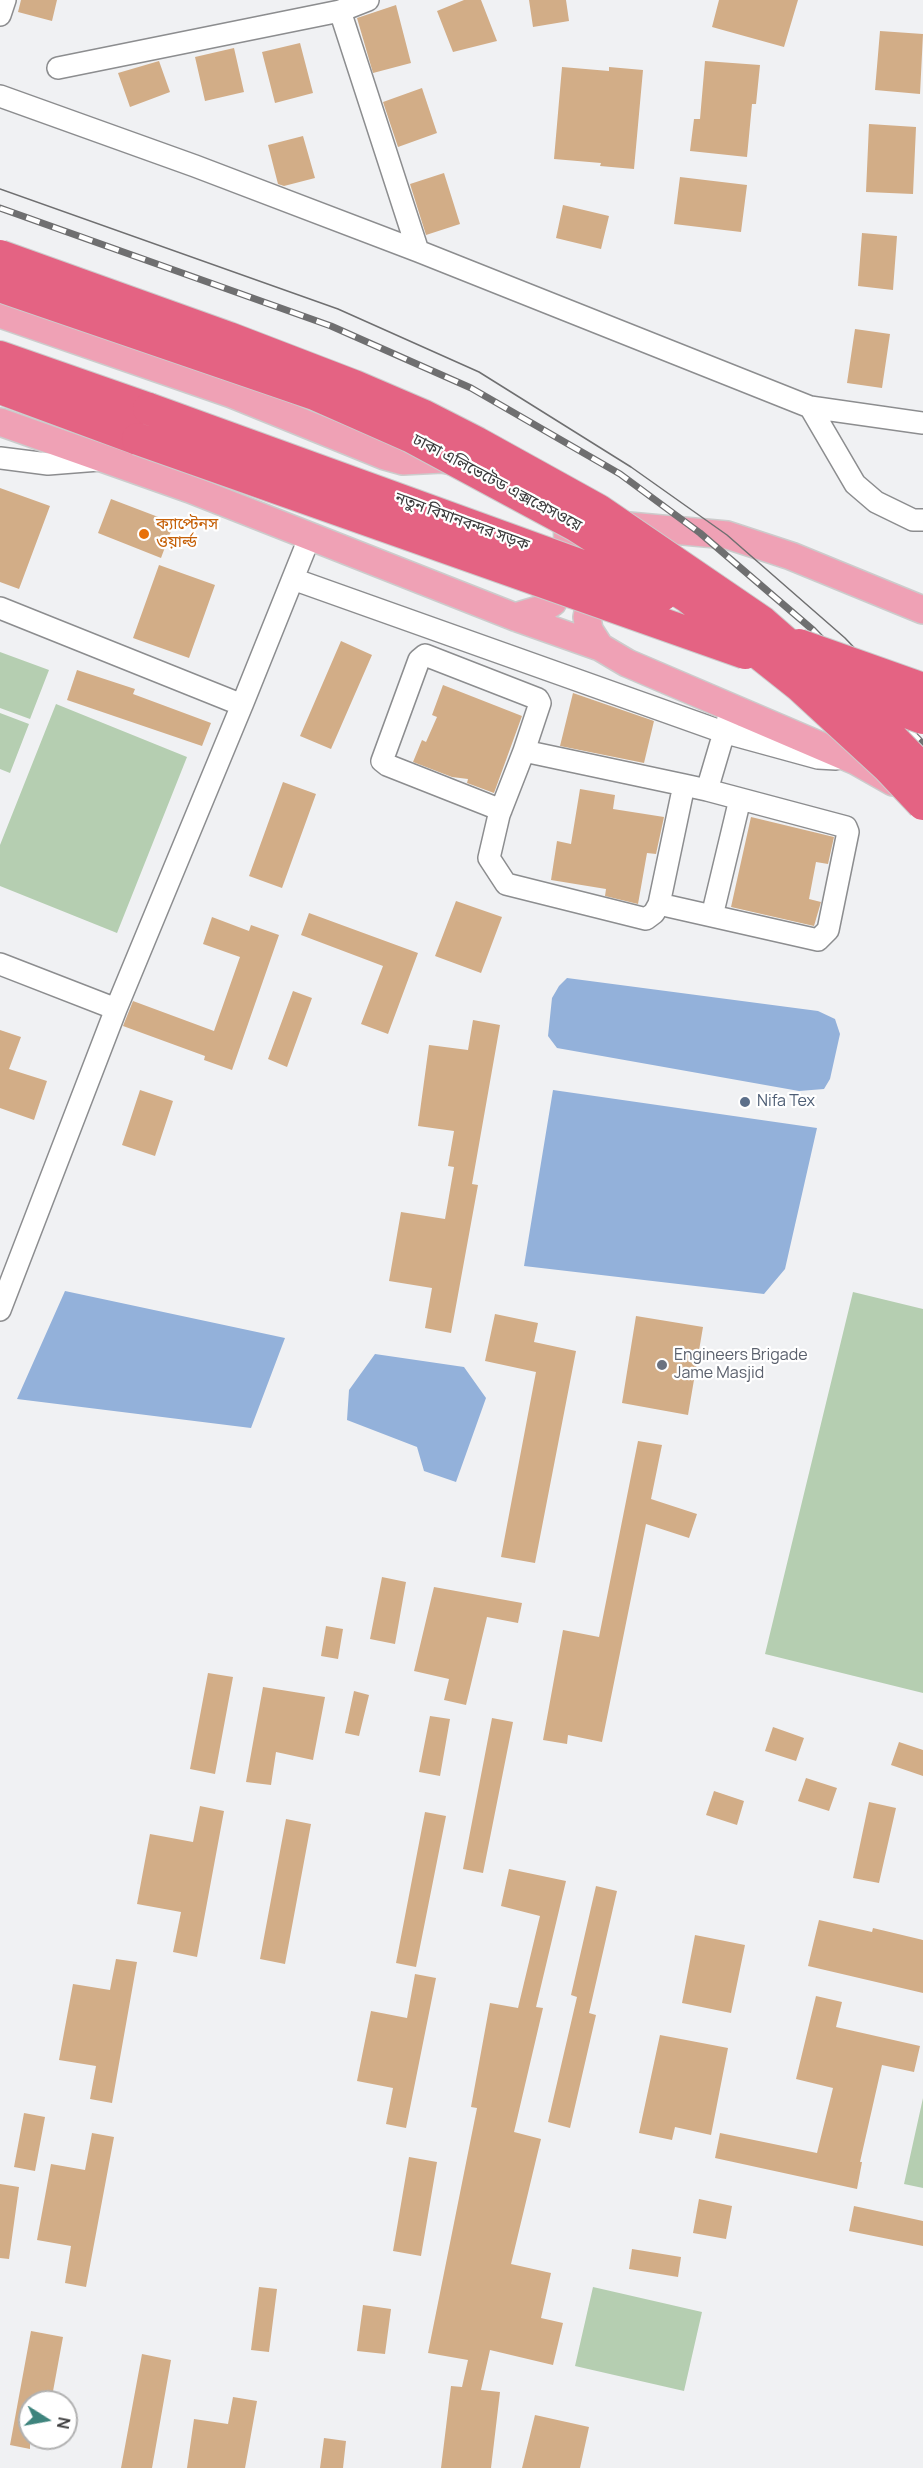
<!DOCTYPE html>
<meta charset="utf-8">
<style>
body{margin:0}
#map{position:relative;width:923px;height:2468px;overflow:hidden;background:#f0f1f3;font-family:Manrope,sans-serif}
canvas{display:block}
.north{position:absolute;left:18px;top:2390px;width:60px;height:60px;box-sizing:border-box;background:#fff;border:2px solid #b1b1b1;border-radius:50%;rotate:101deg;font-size:16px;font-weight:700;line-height:24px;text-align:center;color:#3b3b3c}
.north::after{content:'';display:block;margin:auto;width:21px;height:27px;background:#3e847d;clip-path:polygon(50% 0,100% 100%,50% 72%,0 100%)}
</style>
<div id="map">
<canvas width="923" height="2468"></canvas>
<div class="north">N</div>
</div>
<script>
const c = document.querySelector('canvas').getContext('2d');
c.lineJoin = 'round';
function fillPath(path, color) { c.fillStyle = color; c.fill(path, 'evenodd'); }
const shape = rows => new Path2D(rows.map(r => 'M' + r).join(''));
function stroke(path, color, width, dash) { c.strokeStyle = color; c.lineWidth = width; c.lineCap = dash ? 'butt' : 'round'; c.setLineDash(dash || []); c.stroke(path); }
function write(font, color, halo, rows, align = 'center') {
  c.font = font + ' Manrope,"Noto Sans Bengali",sans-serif'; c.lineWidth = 4.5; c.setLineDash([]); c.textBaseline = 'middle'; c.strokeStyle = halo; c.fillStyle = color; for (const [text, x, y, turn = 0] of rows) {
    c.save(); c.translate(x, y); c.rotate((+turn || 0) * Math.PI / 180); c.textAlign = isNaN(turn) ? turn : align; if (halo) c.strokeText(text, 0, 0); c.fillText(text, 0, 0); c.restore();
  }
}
const green = shape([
 [0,652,49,670,30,719,0,708],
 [56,704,187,757,117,933,0,886,0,845],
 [0,713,29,724,10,773,0,769],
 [853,1292,923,1309,923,1693,765,1654],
 [923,2098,923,2188,904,2184],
 [593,2287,702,2312,684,2391,575,2366]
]);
const water = shape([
 [567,978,818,1011,835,1019,840,1034,830,1079,824,1089,799,1091,557,1048,548,1036,552,998,559,986],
 [553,1090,817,1128,785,1269,764,1294,524,1266],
 [65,1291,285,1338,251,1428,17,1399],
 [375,1354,464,1367,486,1398,456,1482,424,1471,417,1447,347,1420,349,1390]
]);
const building = shape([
 [21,0,57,0,52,21,18,12],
 [464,0,481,0,497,41,453,52,437,11],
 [529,0,566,0,569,21,533,27],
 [719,0,798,0,784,47,712,27],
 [396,5,411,63,373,73,357,18],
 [880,31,923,34,920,94,875,90],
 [300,43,313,93,275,103,262,52],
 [234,48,244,92,205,101,195,57],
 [159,61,170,92,130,107,118,73],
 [705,61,760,65,756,104,752,104,747,157,690,151,694,119,700,119],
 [562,67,609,71,609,67,643,70,634,169,600,166,601,163,554,159],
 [422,88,437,133,398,147,383,102],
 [869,124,916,127,913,194,866,192],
 [303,136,315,178,284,186,278,184,268,145],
 [444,173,460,224,426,235,410,184],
 [680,177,747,185,741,232,674,224],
 [563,205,609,216,601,249,556,238],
 [862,233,897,236,893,290,858,286],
 [855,329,890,334,882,388,847,383],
 [0,488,50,506,19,589,0,582],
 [111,499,174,523,161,558,98,533],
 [159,565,215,585,189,658,133,638],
 [341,641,372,655,331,749,300,736],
 [77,670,135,689,133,694,211,723,202,746,67,700],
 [443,685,522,716,494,793,467,783,468,779,452,777,413,762,422,740,426,742,437,717,432,715],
 [573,693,654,721,644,763,560,746],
 [283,782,316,794,282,888,249,876],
 [580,789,615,795,613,809,664,817,656,854,647,853,638,904,605,896,606,889,551,880,557,841,571,844],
 [751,817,834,837,828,864,816,862,809,899,821,902,814,926,731,907],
 [456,901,502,917,481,973,435,956],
 [309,913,418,953,388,1034,361,1024,383,966,301,935],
 [212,917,249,931,251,925,279,935,232,1070,204,1060,205,1056,123,1026,133,1001,214,1031,240,957,203,944],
 [293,991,312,998,287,1067,268,1059],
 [473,1020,500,1025,472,1184,478,1185,451,1333,425,1328,432,1288,389,1281,401,1212,445,1219,454,1167,448,1166,454,1131,418,1126,429,1045,468,1050],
 [0,1030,21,1037,9,1069,47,1081,34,1120,0,1108],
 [140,1090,173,1101,155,1156,122,1145],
 [495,1314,538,1323,534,1342,576,1351,535,1563,501,1557,536,1372,485,1361],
 [636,1316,703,1327,688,1415,622,1403],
 [638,1441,662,1445,651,1499,697,1514,689,1538,646,1524,602,1742,568,1735,567,1744,543,1740,563,1630,599,1637],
 [382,1577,406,1582,395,1644,370,1639],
 [434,1587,522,1603,518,1623,487,1617,466,1705,444,1700,449,1679,414,1671],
 [326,1626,343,1629,338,1659,321,1656],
 [208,1673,233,1677,215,1774,190,1769],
 [263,1687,325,1697,313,1760,276,1752,271,1785,246,1782],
 [354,1691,369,1695,359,1736,345,1733],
 [430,1716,450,1719,440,1776,419,1772],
 [492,1718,513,1722,483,1873,463,1869],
 [773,1727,804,1738,796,1761,765,1751],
 [899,1742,923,1750,923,1776,891,1765],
 [806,1778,837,1788,829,1811,798,1801],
 [714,1791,744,1801,737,1825,706,1815],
 [869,1802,896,1808,879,1883,853,1878],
 [200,1806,224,1811,197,1957,173,1952,181,1912,137,1904,150,1834,193,1842],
 [425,1812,446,1816,416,1967,396,1963],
 [286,1819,311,1824,285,1964,260,1959],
 [509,1869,566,1881,536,2007,543,2008,514,2132,541,2139,511,2264,551,2273,541,2318,563,2323,553,2365,490,2350,481,2390,500,2392,491,2468,441,2468,451,2386,462,2387,468,2360,428,2353,477,2108,471,2107,490,2003,518,2008,540,1916,501,1906],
 [596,1886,617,1891,589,2013,596,2015,570,2128,548,2122,577,1997,571,1995],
 [819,1920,872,1932,873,1928,923,1940,923,1993,808,1966],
 [695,1935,745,1945,731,2013,682,2003],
 [116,1959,137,1962,112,2103,90,2099,96,2066,59,2060,73,1984,110,1990],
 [415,1974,436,1978,406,2128,386,2124,393,2088,357,2081,371,2011,407,2018],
 [816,1996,842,2002,836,2027,920,2046,914,2072,882,2065,860,2162,862,2162,857,2189,715,2158,720,2133,817,2153,833,2088,796,2079],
 [660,2035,728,2048,711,2135,675,2127,672,2140,639,2133],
 [24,2113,45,2117,35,2171,14,2167],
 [92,2133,114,2137,86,2287,65,2283,71,2246,37,2240,51,2164,85,2170],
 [409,2157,437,2162,421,2256,393,2251],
 [0,2184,19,2187,9,2259,0,2258],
 [699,2199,732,2206,726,2239,693,2233],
 [854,2206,923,2221,923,2246,849,2231],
 [632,2249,681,2257,678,2277,629,2269],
 [259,2287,277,2289,269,2352,251,2350],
 [363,2305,391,2309,385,2354,357,2351],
 [31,2331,63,2337,51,2402,30,2402,30,2449,10,2445],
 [142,2354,171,2360,152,2468,121,2468],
 [233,2397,257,2401,245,2468,187,2468,194,2419,228,2424],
 [535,2415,589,2427,580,2468,522,2468],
 [324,2438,346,2441,343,2468,320,2468]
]);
const minor = shape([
 [340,11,418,251],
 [0,15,5,0],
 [58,68,340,11,368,0],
 [0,96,195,166,418,251,810,407,855,484,876,502,913,520,923,520],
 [810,407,923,423],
 [0,458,48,464,99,460],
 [293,579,723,732,818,758,836,759],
 [0,608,242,705,116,1009,0,964],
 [242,705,310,536],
 [684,785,659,904,654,913,646,919,506,884,489,858,499,815,524,751,684,785,707,790,731,709],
 [501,810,387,765,382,761,419,660,425,655,538,699,540,703,524,751],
 [659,904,818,940,828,930,848,832,846,827,707,790],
 [712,916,740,799],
 [0,1310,116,1009]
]);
const major = shape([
 [0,314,232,394,385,456,403,461,442,459,458,462],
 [0,422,190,489,515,617,600,647,627,663,856,761,893,782],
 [618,525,727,535,791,556,923,610],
 [596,578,587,617,589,630,600,647],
 [515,617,542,609,553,602,565,572,568,546,567,515]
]);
const highway = shape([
 [0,357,149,409],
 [0,388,138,439]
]);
const tram = shape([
 [0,189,338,309,479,372,631,467,727,535,845,638,923,720]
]);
const rail = shape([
 [0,208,331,326,471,388,620,474,700,533,813,630,923,744]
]);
const highwayBridge = shape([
 [0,256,229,338,354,386,424,416,477,443,598,510,762,622,872,718,923,770],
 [0,286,315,394,410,436,577,526,688,597,800,686,888,767,923,804],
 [149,409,662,595],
 [138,439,745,653],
 [799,645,923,689],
 [851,691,923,718]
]);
const markers = [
 [144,534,6,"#e8710a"],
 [745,1102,6,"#5c6f8a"],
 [662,1365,6,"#6b7280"]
];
const streetNames = [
 ["ঢাকা এলিভেটেড এক্সপ্রেসওয়ে",497,483,28],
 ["নতুন বিমানবন্দর সড়ক",462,522,20]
];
const foodNames = [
 ["ক্যাপ্টেনস",156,525],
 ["ওয়ার্ল্ড",156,543]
];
const serviceNames = [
 ["Nifa Tex",757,1102]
];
const worshipNames = [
 ["Engineers Brigade",674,1356],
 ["Jame Masjid",674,1374]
];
fillPath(green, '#b5ceb1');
fillPath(water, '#93b1da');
fillPath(building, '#d2ad87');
stroke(minor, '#8c8d8f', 24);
stroke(major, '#ccc', 30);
stroke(highway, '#ccc', 34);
stroke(minor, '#fff', 21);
stroke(major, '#efa1b5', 27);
stroke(highway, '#e46383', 32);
stroke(tram, '#6f6f70', 1.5);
stroke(rail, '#6f6f70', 7);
stroke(rail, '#fff', 4.5, [14]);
stroke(highwayBridge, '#ccc', 34, []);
stroke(highwayBridge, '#e46383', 32);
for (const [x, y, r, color] of markers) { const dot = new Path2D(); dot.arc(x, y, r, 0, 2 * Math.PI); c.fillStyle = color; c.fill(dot); stroke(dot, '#fff', 2); }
write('16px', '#3b3b3c', '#fff', streetNames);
write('16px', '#c56008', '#fff', foodNames, 'left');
write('16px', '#4e5e75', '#fff', serviceNames, 'left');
write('16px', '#5b616d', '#fff', worshipNames, 'left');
</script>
